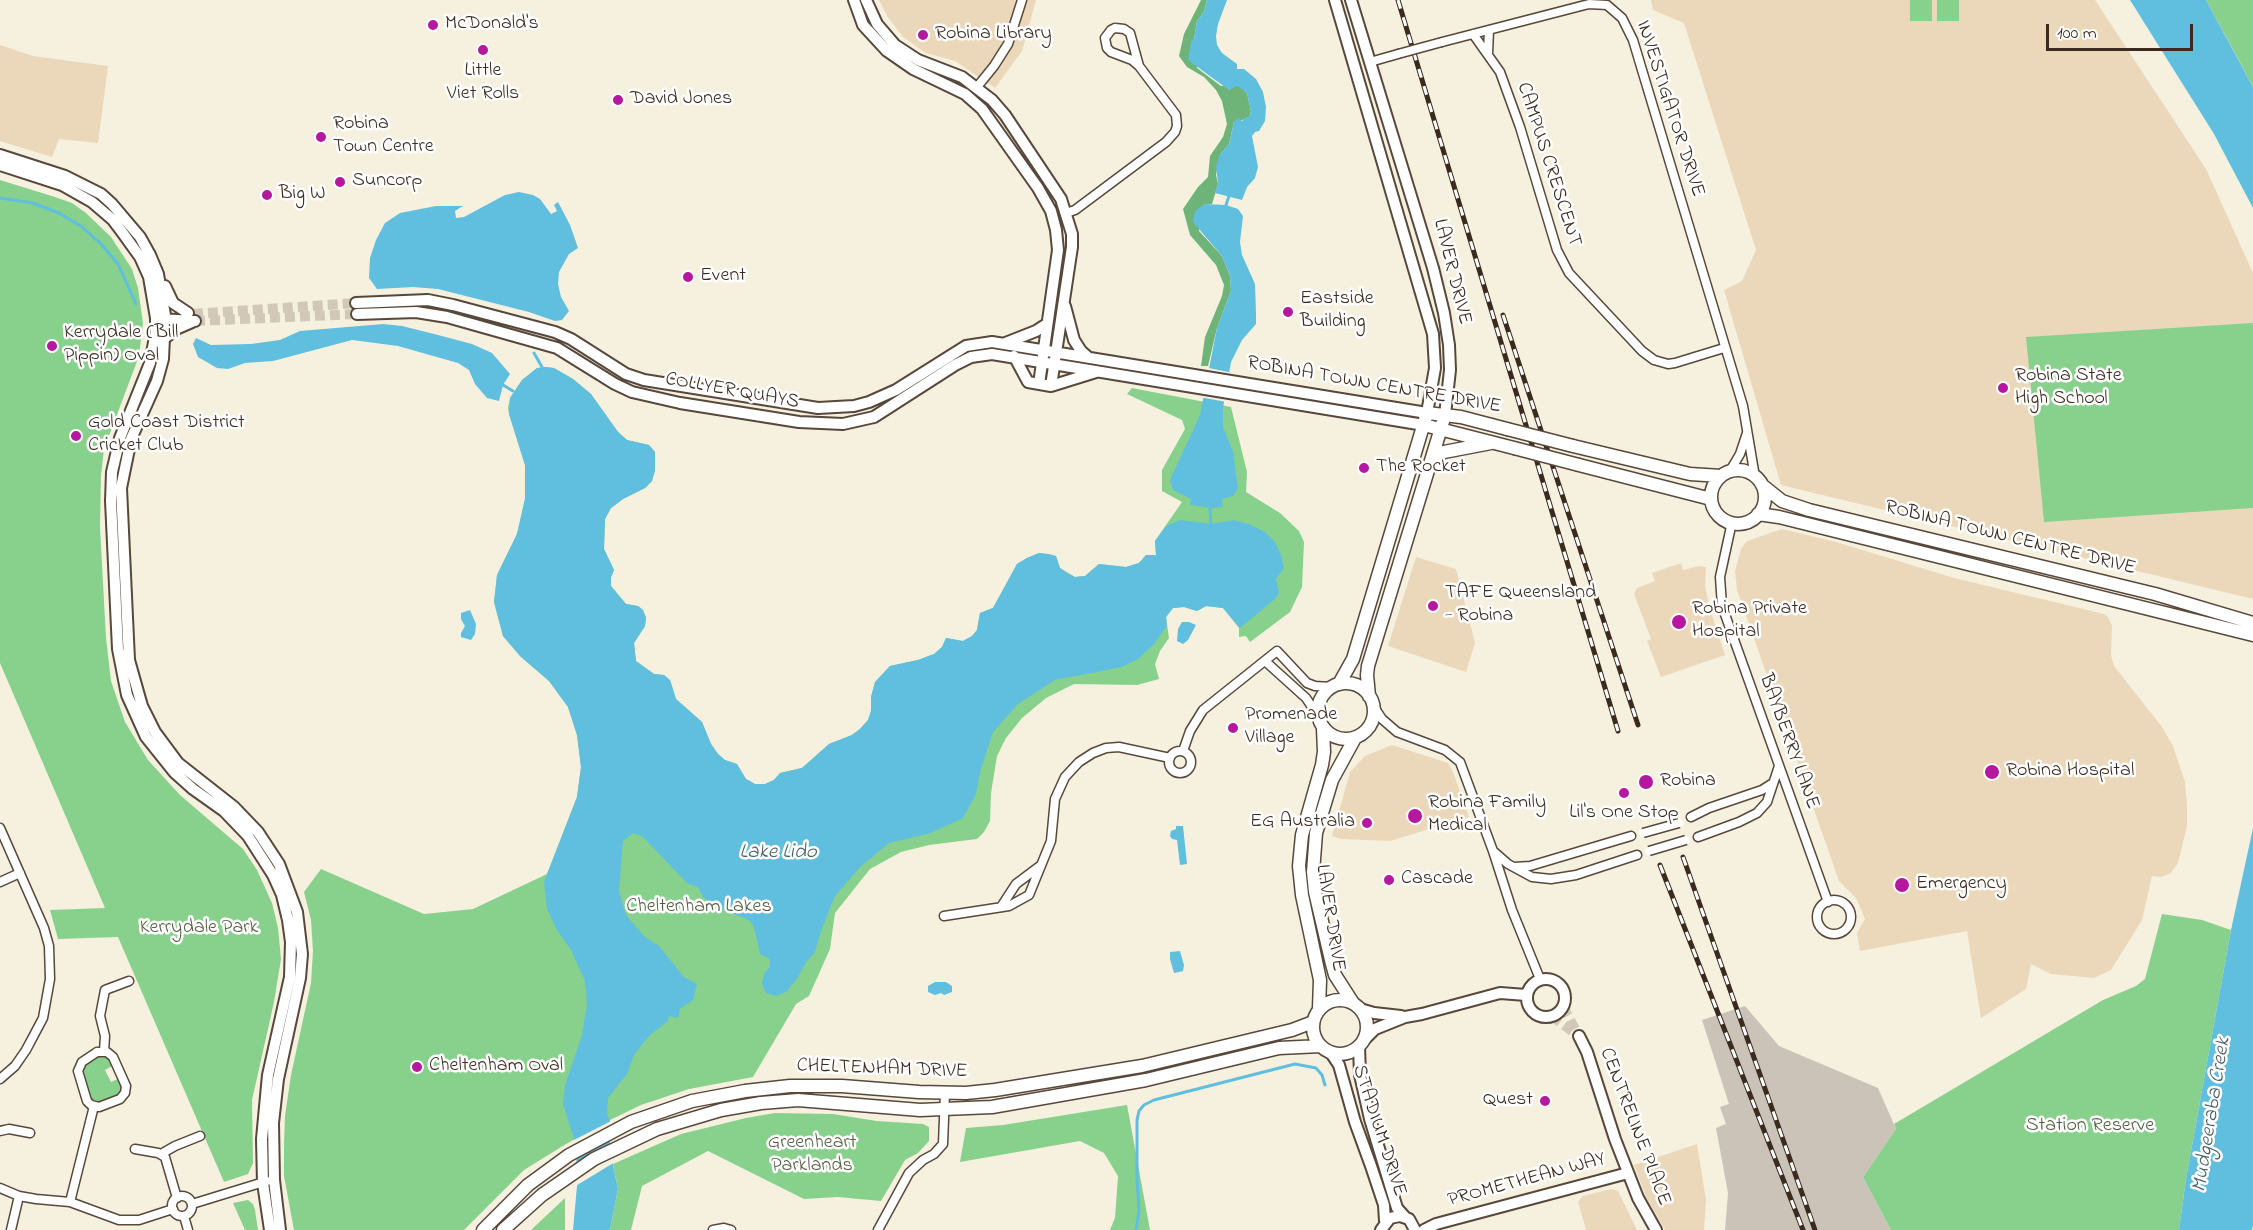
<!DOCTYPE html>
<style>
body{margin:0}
#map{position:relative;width:2253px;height:1230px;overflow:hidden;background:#f6f0df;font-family:"Indie Flower",sans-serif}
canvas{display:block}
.scale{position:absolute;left:2046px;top:24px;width:147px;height:27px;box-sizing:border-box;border:3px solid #3b2a1e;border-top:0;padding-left:8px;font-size:18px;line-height:21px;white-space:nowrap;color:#3b2a1e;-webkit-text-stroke:4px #fff;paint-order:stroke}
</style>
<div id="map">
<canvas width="2253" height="1230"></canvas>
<div class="scale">100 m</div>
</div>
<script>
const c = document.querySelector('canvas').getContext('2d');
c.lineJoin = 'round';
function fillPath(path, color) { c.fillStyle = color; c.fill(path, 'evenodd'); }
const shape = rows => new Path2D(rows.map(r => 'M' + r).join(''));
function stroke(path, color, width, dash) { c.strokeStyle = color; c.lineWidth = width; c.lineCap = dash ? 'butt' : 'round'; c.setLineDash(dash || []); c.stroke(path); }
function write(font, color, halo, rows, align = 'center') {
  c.font = font + ' "Indie Flower",sans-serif'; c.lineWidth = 5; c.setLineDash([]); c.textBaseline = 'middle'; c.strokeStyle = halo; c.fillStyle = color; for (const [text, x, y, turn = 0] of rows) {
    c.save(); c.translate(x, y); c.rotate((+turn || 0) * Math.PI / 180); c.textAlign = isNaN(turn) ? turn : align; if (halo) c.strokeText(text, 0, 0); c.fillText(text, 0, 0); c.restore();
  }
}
const built = shape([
 [879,0,1036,0,1022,51,995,88,955,61,926,53,917,47,903,37,887,16],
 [1651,0,2095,0,2206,169,2253,273,2253,599,1781,485,1724,290,1742,281,1756,250,1684,23,1653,10],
 [0,45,33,56,108,66,98,143,59,139,52,157,0,141],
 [1782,529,1836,542,1954,578,2104,614,2108,617,2112,626,2111,655,2114,666,2162,727,2173,746,2185,782,2187,805,2187,826,2178,863,2171,873,2161,877,2152,876,2142,920,2111,970,2094,978,2051,974,2031,964,2026,989,1981,1018,1967,931,1860,951,1857,933,1865,919,1856,898,1839,881,1737,590,1735,571,1741,549,1747,541],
 [1416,557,1456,569,1475,643,1466,672,1388,646],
 [1681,563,1683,570,1699,566,1706,567,1705,586,1710,609,1725,655,1661,677,1647,641,1651,639,1634,594,1637,588,1655,581,1652,573],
 [1392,745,1448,763,1453,772,1469,817,1390,841,1341,839,1332,836,1350,772,1365,756],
 [1697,1144,1706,1200,1704,1230,1665,1230,1646,1197,1634,1165],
 [1611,1189,1618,1191,1637,1230,1586,1230,1578,1202,1583,1196]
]);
const industrial = shape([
 [1745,1006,1779,1046,1878,1088,1896,1129,1863,1177,1891,1230,1725,1230,1728,1193,1716,1128,1726,1124,1720,1107,1729,1104,1702,1020]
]);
const green = shape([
 [1910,0,1932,0,1932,21,1910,21],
 [1937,0,1959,0,1959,21,1937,21],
 [2206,0,2253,0,2253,87,2236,55],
 [0,180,55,197,72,203,86,213,111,237,132,269,138,288,143,323,139,356,104,449,101,476,100,527,106,638,111,681,125,722,148,760,180,795,243,849,257,870,272,903,278,928,281,959,274,1002,252,1100,253,1163,248,1174,224,1182,118,937,58,939,50,910,105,908,0,663],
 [2253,323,2253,508,2044,522,2026,337],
 [545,367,554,368,573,379,591,394,618,432,627,440,649,445,655,452,655,470,652,481,645,488,623,499,611,508,605,519,604,549,614,570,611,577,611,586,626,604,638,606,643,610,646,618,645,626,634,643,636,661,654,674,664,675,670,680,676,699,702,722,711,744,718,754,725,760,737,764,746,779,755,784,765,784,774,780,780,773,802,768,829,744,852,735,860,729,868,720,871,711,871,697,875,682,890,666,918,660,934,654,942,647,946,638,963,641,972,636,977,630,980,613,993,608,1017,564,1027,558,1039,553,1056,556,1060,568,1075,577,1085,576,1099,564,1126,567,1139,563,1146,555,1156,555,1155,541,1182,502,1162,491,1162,470,1185,429,1182,420,1127,394,1132,388,1231,407,1247,472,1246,492,1280,513,1299,531,1304,542,1302,587,1290,612,1250,642,1246,636,1239,637,1239,628,1223,608,1206,606,1197,611,1184,607,1173,608,1166,617,1169,638,1160,651,1155,664,1159,679,1137,685,1074,684,1046,698,1022,718,1006,738,997,756,991,793,990,821,984,832,977,839,929,845,901,852,870,869,835,913,830,949,809,996,796,1004,753,1077,689,1089,641,1105,610,1120,566,1144,524,1170,464,1230,294,1230,284,1176,284,1145,285,1116,291,1075,311,983,313,951,311,920,304,892,321,869,424,914,473,909,547,874,577,797,581,767,577,735,568,707,549,681,520,656,503,636,494,602,497,575,517,534,525,499,525,465,509,414,508,408,510,398,522,380,537,368],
 [2162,914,2202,920,2231,930,2186,1179,2179,1230,1891,1230,1863,1177,1896,1129,1894,1124,2103,1000,2136,986,2145,979],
 [98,1055,108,1056,114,1065,105,1070,111,1082,120,1078,123,1086,117,1096,99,1104,92,1101,89,1097,82,1071,85,1065],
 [1127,1105,1150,1230,1110,1230,1115,1218,1118,1176,1104,1153,1080,1141,960,1162,966,1128,1003,1125],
 [775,1113,833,1114,877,1121,923,1124,929,1127,929,1141,918,1153,905,1160,881,1201,838,1197,804,1199,708,1151,642,1186,631,1230,610,1230,618,1189,613,1164,681,1134,746,1118],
 [565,1198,565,1230,531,1230],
 [248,1200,253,1204,255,1210,258,1230,245,1230,233,1203]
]);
const forest = shape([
 [1201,0,1207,0,1204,12,1197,21,1194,39,1197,68,1221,86,1239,86,1247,93,1251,111,1249,118,1234,122,1229,144,1220,155,1216,175,1218,184,1212,204,1205,204,1199,231,1222,256,1230,276,1231,291,1217,328,1208,366,1201,366,1205,337,1222,296,1224,285,1216,265,1190,235,1183,209,1198,187,1208,177,1210,156,1223,137,1227,124,1222,101,1216,90,1204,77,1187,67,1179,56,1184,34]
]);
const water = shape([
 [1207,0,1227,0,1218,24,1216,36,1217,45,1222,53,1237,64,1237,69,1244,69,1256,79,1263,92,1266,107,1265,121,1259,131,1255,132,1252,136,1258,167,1255,178,1247,187,1242,200,1215,193,1218,184,1216,166,1220,155,1229,144,1234,122,1238,118,1242,121,1246,117,1249,117,1251,111,1247,93,1238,86,1229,90,1188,60,1191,41,1194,39,1197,21,1204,12],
 [2130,0,2206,0,2253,87,2253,208,2214,134],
 [519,192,533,195,540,199,551,214,557,211,554,205,558,202,570,225,578,248,569,254,559,272,558,284,561,297,569,311,562,320,555,321,529,312,438,289,413,287,377,289,369,278,370,258,376,240,385,223,400,213,436,206,463,206,455,211,456,218,464,217,505,195],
 [1205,204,1226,205,1238,209,1243,216,1240,242,1242,255,1255,284,1256,314,1256,324,1242,340,1231,362,1223,408,1223,427,1233,451,1238,488,1233,496,1222,499,1223,507,1213,508,1190,505,1191,499,1173,490,1170,480,1200,415,1217,328,1231,291,1230,276,1222,256,1193,222,1195,211],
 [383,324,402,326,438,335,472,344,492,353,510,374,503,385,499,401,487,398,475,384,469,370,458,363,398,346,352,340,273,361,245,363,228,369,217,368,198,357,193,344,196,338,211,345,251,344,280,340,300,331],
 [545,367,554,368,573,379,591,394,618,432,627,440,649,445,655,452,655,470,652,481,645,488,623,499,611,508,605,519,604,549,614,570,611,577,611,586,626,604,638,606,643,610,646,618,645,626,634,643,636,661,654,674,664,675,670,680,676,699,702,722,711,744,718,754,725,760,737,764,746,779,755,784,765,784,774,780,780,773,802,768,829,744,852,735,860,729,868,720,871,711,871,697,875,682,890,666,918,660,934,654,942,647,946,638,963,641,972,636,977,630,980,613,993,608,1017,564,1027,558,1039,553,1049,554,1056,556,1060,568,1067,573,1075,577,1085,576,1099,564,1126,567,1139,563,1146,555,1156,555,1155,541,1166,526,1181,520,1211,524,1234,520,1251,525,1265,532,1275,542,1281,555,1284,568,1276,579,1279,592,1276,598,1240,628,1223,608,1206,606,1197,611,1184,607,1173,608,1166,617,1167,626,1154,644,1138,659,1122,667,1055,680,1018,704,993,732,980,772,976,794,963,818,931,833,889,843,860,867,835,896,821,931,815,952,806,962,797,979,786,992,776,996,766,993,762,984,764,973,770,967,770,959,760,954,754,927,749,920,714,906,703,897,698,887,688,884,643,837,633,833,623,841,619,891,626,915,645,937,659,946,684,977,697,984,693,1000,680,1009,678,1018,669,1016,668,1021,649,1036,634,1055,627,1074,608,1098,607,1114,610,1120,610,1150,618,1189,610,1230,573,1230,578,1175,574,1139,563,1104,565,1085,582,1035,587,1004,585,981,571,950,557,930,547,909,544,882,577,797,581,767,577,735,568,707,549,681,520,656,503,636,494,602,497,575,517,534,525,499,525,465,509,414,510,398,522,380,537,368],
 [470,610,476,624,475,634,471,640,461,637,461,633,465,626,461,619,461,613],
 [1182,622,1189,622,1196,625,1188,640,1183,644,1177,641,1178,629],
 [1176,826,1183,826,1187,864,1180,865,1177,840,1172,839,1170,836,1171,831,1176,829],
 [2253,828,2253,1225,2252,1230,2179,1230,2186,1179,2231,930],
 [1180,951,1184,965,1183,971,1174,973,1170,959,1170,952],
 [935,982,946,982,952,986,952,992,944,995,941,993,935,995,928,992,928,986]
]);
const pier = shape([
 [1204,367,1233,373,1227,402,1199,397],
 [613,1120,613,1137,574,1160,572,1141],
 [613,1142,615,1162,574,1187,574,1165]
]);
const stream = shape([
 [0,198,33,203,59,213,81,226,101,244,118,264,136,304],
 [1226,205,1229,196],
 [534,353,542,367],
 [503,385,513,391],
 [1210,508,1211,524],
 [1136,1230,1139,1211,1137,1178,1137,1120,1139,1111,1144,1105,1154,1100,1295,1064,1316,1068,1322,1075,1325,1085]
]);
const tertiaryTunnel = shape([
 [193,314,356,303],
 [195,321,357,314],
 [1563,1007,1576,1031],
 [1552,1016,1579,1036]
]);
const minor = shape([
 [1115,28,1124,29,1130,33,1139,66,1132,60,1111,52,1107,48,1105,38,1111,30,1115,28],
 [1473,34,1500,72,1520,127,1557,250,1569,273,1642,351,1654,360,1668,364,1675,363,1724,348],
 [1442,42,1589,4,1607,5,1622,18,1633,40,1743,406,1755,477],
 [1488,54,1489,30],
 [1370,62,1398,54],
 [977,87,994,66,1008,44,1022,0],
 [1066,213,1075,210,1166,142,1175,132,1177,126,1176,115,1139,66],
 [1730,471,1740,454,1747,433],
 [1732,522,1720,577,1722,606,1828,902],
 [1265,661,1306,698,1318,716],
 [1374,707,1382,719,1397,732,1445,750,1460,762,1493,851,1512,910,1540,979],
 '1169 762a11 11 0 1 1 22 0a11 11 0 1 1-22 0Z',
 [1183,751,1190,731,1203,710,1277,651,1307,683,1315,686,1331,687],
 [1691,817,1709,808,1762,790,1773,783],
 [0,828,44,928,49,946,50,979,43,1018,34,1035,26,1050,15,1066,0,1079],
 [1698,837,1739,822,1757,813,1767,802,1779,766],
 [1493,851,1508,864,1532,877,1551,879,1576,875,1637,855],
 [1514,867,1530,866,1631,836],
 [0,882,20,873],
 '1817 917a17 17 0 1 1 34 0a17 17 0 1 1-34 0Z',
 [1001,907,1016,884,1040,866],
 [944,916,1009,906,1029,895,1051,841,1055,799,1065,777,1079,762,1093,753,1106,748,1119,747,1170,758],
 [97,1052,107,1052,113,1057,126,1086,125,1093,120,1099,99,1107,91,1105,87,1101,78,1071,82,1062,97,1052],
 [104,1052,105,1036,100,1016,105,990,129,981],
 [0,1131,9,1129,30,1133],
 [135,1149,158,1153,165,1157,177,1198],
 [161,1154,175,1146,200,1136],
 [0,1188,19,1196,36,1199,70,1202,119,1220,139,1220,173,1209],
 '172 1206a10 10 0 1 1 20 0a10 10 0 1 1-20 0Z',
 [70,1202,94,1106],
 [192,1204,267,1181],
 [184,1216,188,1230],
 [11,1230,19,1196],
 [713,1230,724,1228,731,1230],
 [878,1230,909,1173,923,1160,934,1154,943,1144,945,1093]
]);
const tertiary = shape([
 [854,0,863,25,887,51,913,69,965,94,982,109,1038,188,1051,211,1056,230,1058,250,1039,384],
 [866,0,877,24,895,45,918,60,962,77,992,100,1005,115,1061,199,1072,234,1072,247,1051,386],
 [1351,0,1433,268,1444,313,1449,345,1450,370,1445,415],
 [0,155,65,176,101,194,112,204,140,237,150,255,158,274,165,315,163,359,157,381,131,439,121,488,129,660,142,706,155,732,178,763,234,807,258,832,279,864,297,912,302,954,300,978,278,1079,273,1123,274,1180,280,1230],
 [0,165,62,185,92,202,113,220,122,232,140,257,149,277,156,318,156,332,150,363,120,438,112,472,111,501,118,649,127,695,146,737,174,772,193,789,224,811,248,836,273,875,282,895,288,920,291,942,290,977,268,1075,262,1139,263,1183,270,1230],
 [165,286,173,303,188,313],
 [356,303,428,300,453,305,555,332,571,339,626,374,644,380,818,408,854,406,869,402,896,390,966,346,992,342,1427,413,1435,368,1433,334,1335,0],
 [1065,306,1074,340,1081,351,1089,358],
 [357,314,416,312,447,317,557,348,615,384,632,392,680,403,799,422,843,424,874,417,955,365,971,357,992,354,1424,425],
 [159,319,195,321],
 [165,338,176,329,192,322],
 [1003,344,1036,331,1047,324],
 [1014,356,1028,382,1051,386,1096,372],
 '1527 998a19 19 0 1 1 38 0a19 19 0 1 1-38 0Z',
 [1360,1009,1374,1013,1401,1016],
 [1579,1036,1587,1052,1615,1139,1638,1198,1656,1230],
 [1363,1041,1375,1029,1405,1017,1422,1014,1500,993,1526,995],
 [1359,1046,1360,1075,1370,1119,1397,1208,1405,1217],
 [1331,1053,1339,1065,1355,1122,1371,1166,1384,1205,1385,1221],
 [1381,1230,1390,1218,1400,1216,1409,1219,1415,1230],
 [1424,1230,1436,1224,1628,1173]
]);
const secondary = shape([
 [1424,425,1514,448],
 [1573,446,1690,474,1721,476],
 [1432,458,1444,452,1491,443],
 [1579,465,1711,499],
 '1711 497a27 27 0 1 1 54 0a27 27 0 1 1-54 0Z',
 [1762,485,1782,501,1809,510,2155,594,2253,623],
 [1758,514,1779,517,2253,635],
 '1318 711a28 28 0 1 1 56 0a28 28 0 1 1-56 0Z',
 [1339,684,1353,659,1427,413,1461,417,1507,429],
 [1369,696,1367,675,1368,666,1445,415],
 '1313 1027a27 27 0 1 1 54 0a27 27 0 1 1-54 0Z',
 [1353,1003,1335,975,1332,964,1315,892,1313,872,1316,833,1332,780,1355,738],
 [1319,1009,1320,980,1302,895,1299,866,1302,835,1322,765,1324,752,1323,728],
 [483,1230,528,1185,569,1155,631,1122,692,1101,745,1091,790,1086,842,1086,919,1092,966,1093,995,1090,1142,1066,1292,1030,1313,1022],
 [503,1230,542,1195,594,1159,657,1129,721,1110,761,1103,798,1100,920,1110,992,1107,1146,1080,1279,1048,1321,1046]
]);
const rail = shape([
 [1398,0,1618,731],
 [1503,315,1638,725],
 [1683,857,1815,1230],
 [1660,865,1803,1230]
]);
const minorBridge = shape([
 [1398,54,1442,42],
 [1643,833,1679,823],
 [1649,851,1686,840]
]);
const secondaryBridge = shape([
 [1507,429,1573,446],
 [1514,448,1579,465]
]);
const markers = [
 [433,25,6,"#b5179e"],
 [923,35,6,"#b5179e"],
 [483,50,6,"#b5179e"],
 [618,100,6,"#b5179e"],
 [321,137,6,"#b5179e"],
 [340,182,6,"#b5179e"],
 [267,195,6,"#b5179e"],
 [688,277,6,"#b5179e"],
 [1288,312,6,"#b5179e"],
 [52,346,6,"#b5179e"],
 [2003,388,6,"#b5179e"],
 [76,436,6,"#b5179e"],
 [1364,468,6,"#b5179e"],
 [1433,606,6,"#b5179e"],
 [1679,622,8,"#b5179e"],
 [1233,728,6,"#b5179e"],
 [1992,772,8,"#b5179e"],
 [1646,782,8,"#b5179e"],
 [1624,793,6,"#b5179e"],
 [1415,816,8,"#b5179e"],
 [1367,823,6,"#b5179e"],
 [1389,880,6,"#b5179e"],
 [1902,885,8,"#b5179e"],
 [417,1067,6,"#b5179e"],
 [1545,1101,6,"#b5179e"]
];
const poiNames = [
 ["McDonald's",445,25],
 ["Robina Library",935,35],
 ["Little",483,72,"center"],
 ["Viet Rolls",483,95,"center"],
 ["David Jones",630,100],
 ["Robina",333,125],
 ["Town Centre",333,148],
 ["Suncorp",352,182],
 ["Big W",279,195],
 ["Event",700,277],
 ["Eastside",1300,300],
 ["Building",1300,323],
 ["Kerrydale (Bill",64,334],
 ["Pippin) Oval",64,357],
 ["Robina State",2015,377],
 ["High School",2015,400],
 ["Gold Coast District",88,424],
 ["Cricket Club",88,447],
 ["The Rocket",1376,468],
 ["TAFE Queensland",1445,594],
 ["- Robina",1445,617],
 ["Robina Private",1692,610],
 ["Hospital",1692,633],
 ["Promenade",1245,716],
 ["Village",1245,739],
 ["Robina Hospital",2006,772],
 ["Robina",1660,782],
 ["Robina Family",1428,804],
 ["Medical",1428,827],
 ["Lil's One Stop",1624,814,"center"],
 ["EG Australia",1355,823,"right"],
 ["Cascade",1401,880],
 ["Emergency",1916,885],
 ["Cheltenham Oval",429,1067],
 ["Quest",1533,1101,"right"]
];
const streetNames = [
 ["INVESTIGATOR DRIVE",1669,109,72],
 ["CAMPUS CRESCENT",1548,165,72],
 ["LAVER DRIVE",1451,272,76],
 ["ROBINA TOWN CENTRE DRIVE",1374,386,10],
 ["COLLYER QUAYS",732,392,10],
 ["ROBINA TOWN CENTRE DRIVE",2010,539,14],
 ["BAYBERRY LANE",1788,742,70],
 ["LAVER DRIVE",1329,918,81],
 ["CHELTENHAM DRIVE",882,1070,2],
 ["CENTRELINE PLACE",1634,1127,69],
 ["STADIUM DRIVE",1378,1131,72],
 ["PROMETHEAN WAY",1527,1181,-15]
];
const parkNames = [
 ["Cheltenham Lakes",699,908],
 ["Kerrydale Park",199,929],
 ["Station Reserve",2090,1127],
 ["Greenheart",812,1144],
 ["Parklands",812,1167]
];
const waterNames = [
 ["Lake Lido",778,854],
 ["Mudgeeraba Creek",2213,1115,-81]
];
fillPath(built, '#ebd8ba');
fillPath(industrial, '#cbc3b8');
fillPath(green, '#88d18d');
fillPath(forest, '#6eb378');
fillPath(water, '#60bede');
fillPath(pier, '#f6f0df');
stroke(stream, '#60bede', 3);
stroke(tertiaryTunnel, '#d1c8b8', 10, [10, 5]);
stroke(minor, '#57483b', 11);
stroke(tertiary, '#57483b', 14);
stroke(secondary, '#57483b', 15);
stroke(minor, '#fff', 8);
stroke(tertiary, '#fff', 10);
stroke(secondary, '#fff', 12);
stroke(rail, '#3b2a1e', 5);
stroke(rail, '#fff', 3, [9]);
stroke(minorBridge, '#57483b', 11, []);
stroke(secondaryBridge, '#57483b', 15, []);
stroke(minorBridge, '#fff', 8);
stroke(secondaryBridge, '#fff', 12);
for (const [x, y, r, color] of markers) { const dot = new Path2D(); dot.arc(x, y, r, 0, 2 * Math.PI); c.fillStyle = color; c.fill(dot); stroke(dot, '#fff', 2); }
write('20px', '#3b2a1e', '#fff', poiNames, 'left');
write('20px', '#3b2a1e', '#fff', streetNames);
write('20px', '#525c3f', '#fff', parkNames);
write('italic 21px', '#485e61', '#fff', waterNames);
</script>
